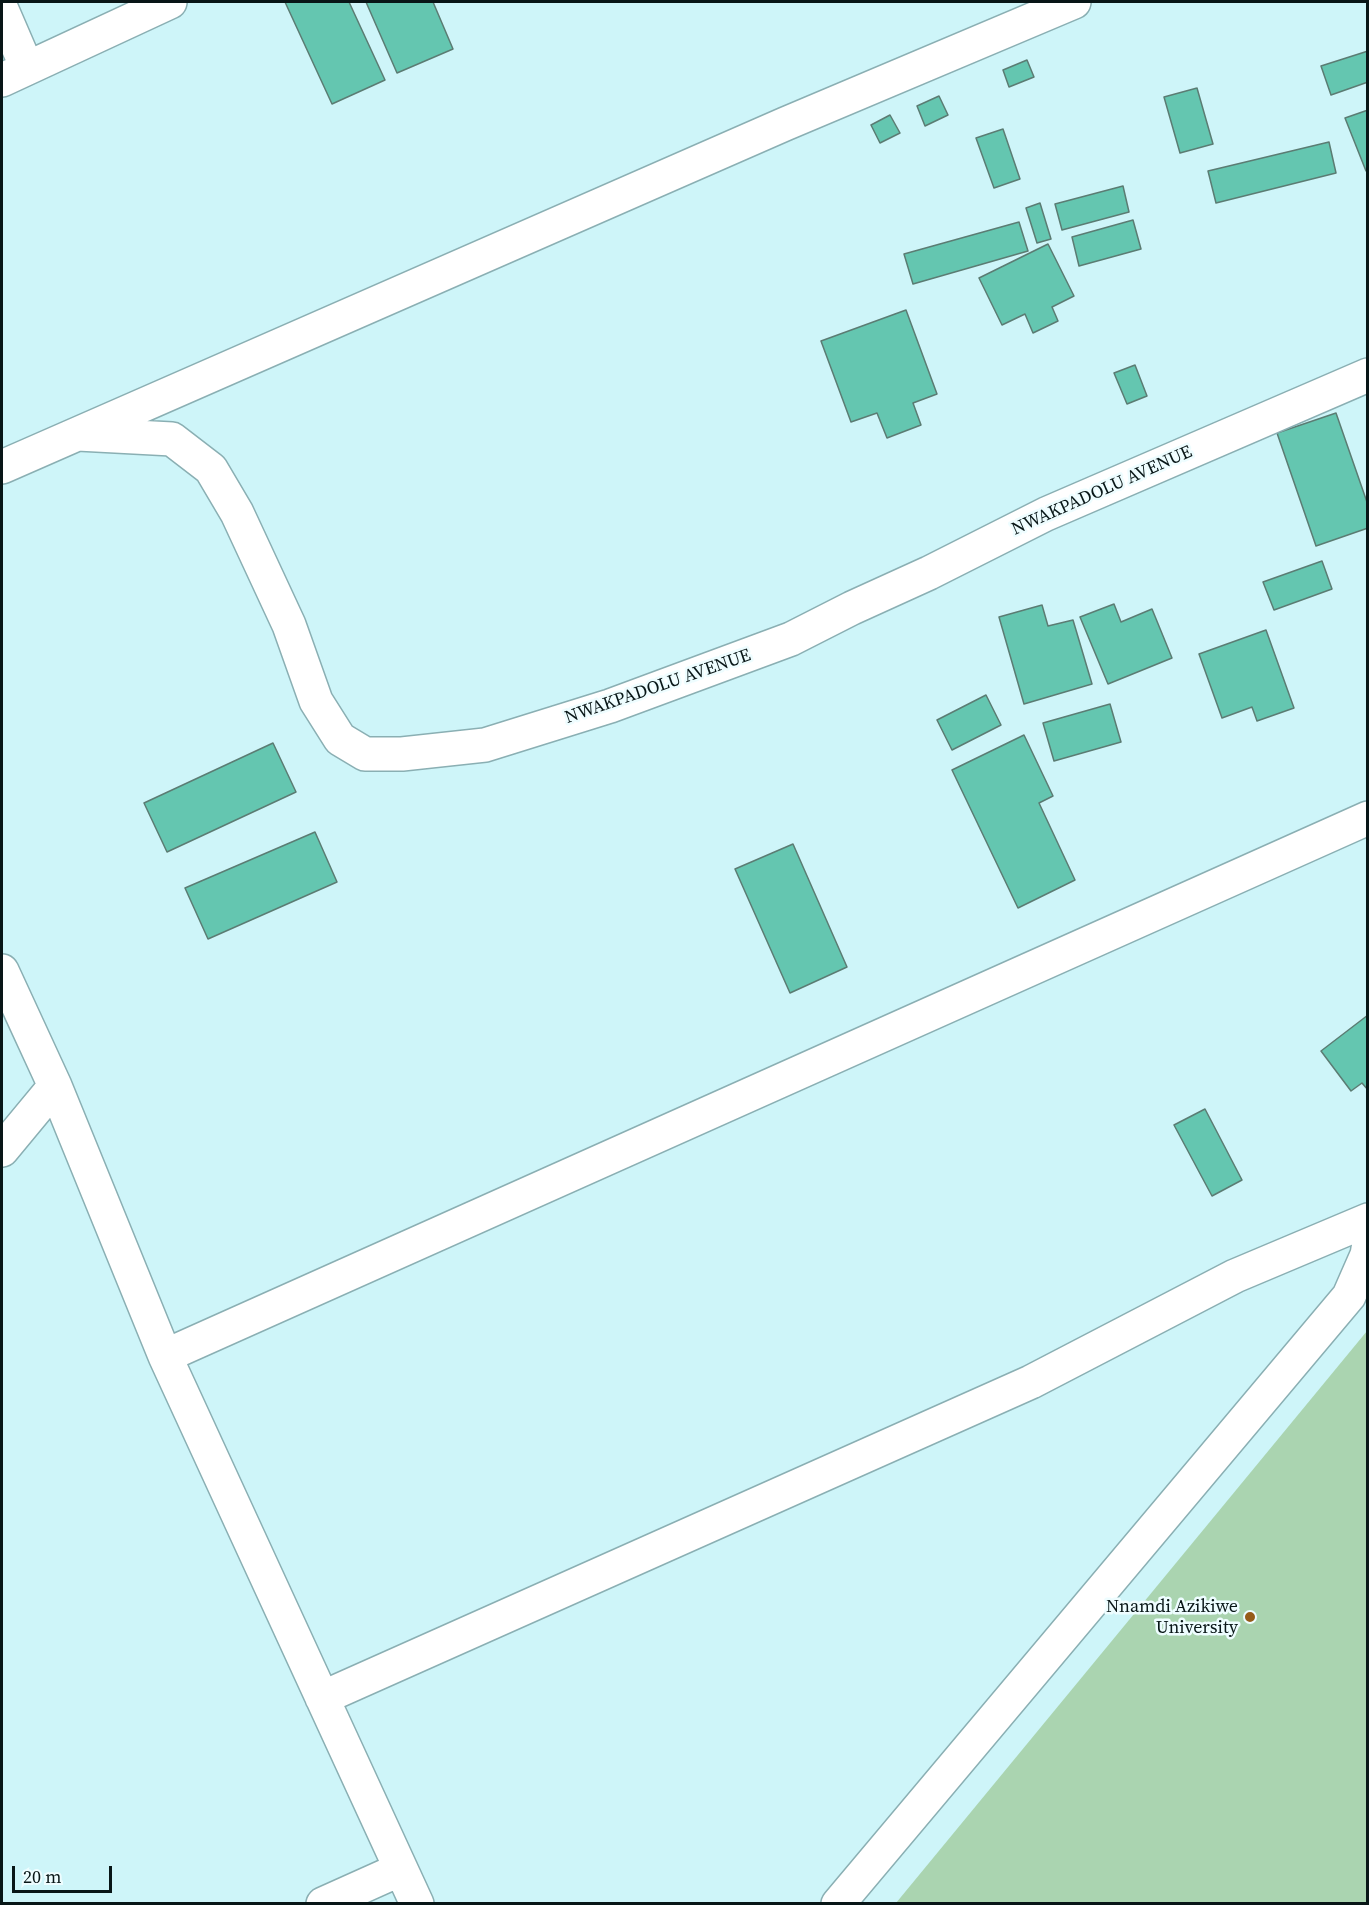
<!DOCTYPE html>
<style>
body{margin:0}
#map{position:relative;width:1369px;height:1905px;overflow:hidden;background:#cef5f9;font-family:"Source Serif 4",serif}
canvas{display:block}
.frame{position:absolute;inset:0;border:3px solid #081617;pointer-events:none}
.scale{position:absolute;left:12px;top:1866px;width:100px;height:27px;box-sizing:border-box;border:3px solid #081617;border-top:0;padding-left:8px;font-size:18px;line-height:21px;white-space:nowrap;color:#081617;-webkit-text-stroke:4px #eefdff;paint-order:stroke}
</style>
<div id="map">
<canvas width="1369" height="1905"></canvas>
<div class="frame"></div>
<div class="scale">20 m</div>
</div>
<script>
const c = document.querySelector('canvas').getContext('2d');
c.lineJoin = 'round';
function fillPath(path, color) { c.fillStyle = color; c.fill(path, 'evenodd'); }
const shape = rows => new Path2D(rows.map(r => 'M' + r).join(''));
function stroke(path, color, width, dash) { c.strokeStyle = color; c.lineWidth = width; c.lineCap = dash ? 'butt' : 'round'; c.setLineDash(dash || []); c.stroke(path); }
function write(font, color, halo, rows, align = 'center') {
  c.font = font + ' "Source Serif 4",serif'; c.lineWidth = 5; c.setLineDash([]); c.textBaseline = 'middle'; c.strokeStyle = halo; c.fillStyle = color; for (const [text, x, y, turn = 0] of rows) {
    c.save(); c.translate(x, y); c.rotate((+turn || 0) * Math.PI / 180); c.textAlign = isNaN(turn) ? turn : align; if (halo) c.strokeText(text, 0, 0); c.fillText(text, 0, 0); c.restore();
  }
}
const green = shape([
 [1367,1331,1367,1903,896,1903]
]);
const building = shape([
 [285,2,349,2,385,80,332,104,285,2],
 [366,2,433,2,453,49,397,73,366,2],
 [1368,51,1368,82,1331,95,1321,66,1368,51],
 [1027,60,1034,77,1009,87,1003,70,1027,60],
 [1197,88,1213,144,1180,153,1164,97,1197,88],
 [939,96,948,115,925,126,917,106,939,96],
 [1368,110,1368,171,1366,171,1345,118,1368,110],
 [890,115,900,133,880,143,871,125,890,115],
 [1003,129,1020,179,994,188,976,138,1003,129],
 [1329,142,1336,173,1216,203,1208,171,1329,142],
 [1123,186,1129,212,1062,230,1055,204,1123,186],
 [1040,203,1051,239,1037,243,1026,208,1040,203],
 [1133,220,1141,249,1079,266,1072,237,1133,220],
 [1019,222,1028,251,913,284,904,254,1019,222],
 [1048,244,1074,296,1052,307,1058,321,1033,333,1025,314,1002,325,979,278,1048,244],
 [906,310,937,394,913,403,921,425,887,438,877,413,851,422,821,341,906,310],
 [1135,365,1147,396,1127,404,1114,373,1135,365],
 [1336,413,1368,505,1368,528,1316,546,1277,433,1336,413],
 [1322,561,1332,589,1274,610,1263,582,1322,561],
 [1114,604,1121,622,1152,609,1172,658,1108,684,1080,617,1114,604],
 [1042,605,1048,626,1073,620,1092,684,1024,704,999,617,1042,605],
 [1266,630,1294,708,1257,721,1252,707,1222,718,1199,654,1266,630],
 [986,695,1001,725,952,750,937,720,986,695],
 [1110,704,1121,742,1054,761,1043,723,1110,704],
 [1024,735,1053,796,1039,803,1075,880,1018,908,952,770,1024,735],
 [273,743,296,792,167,852,144,803,273,743],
 [315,832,337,882,208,939,185,888,315,832],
 [793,844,847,967,790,993,735,869,793,844],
 [1368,1015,1368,1090,1362,1083,1351,1091,1321,1051,1368,1015],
 [1205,1109,1242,1180,1212,1196,1174,1125,1205,1109]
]);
const minor = shape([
 [2,10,27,68],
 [2,80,170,2],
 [78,434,172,439,211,469,237,513,289,625,316,701,340,739,365,754,402,754,485,745,610,706,791,639,852,608,929,573,1046,514,1368,375],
 [2,467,785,124,1074,2],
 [2,971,55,1086,165,1356,417,1904],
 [2,1150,55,1086],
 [165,1356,1368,818],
 [322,1698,1031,1382,1235,1276,1368,1220],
 [323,1904,401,1869],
 [838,1904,1349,1296,1367,1255,1368,1249]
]);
const markers = [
 [1250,1617,6,"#965c19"]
];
const streetNames = [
 ["NWAKPADOLU AVENUE",1102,491,-24],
 ["NWAKPADOLU AVENUE",658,687,-19]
];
const poiNames = [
 ["Nnamdi Azikiwe",1238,1607],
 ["University",1238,1628]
];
fillPath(green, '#aad4b0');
fillPath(building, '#64c6b0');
stroke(building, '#5b7c73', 1.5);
stroke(minor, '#8aafb3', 36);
stroke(minor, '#fff', 33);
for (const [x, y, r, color] of markers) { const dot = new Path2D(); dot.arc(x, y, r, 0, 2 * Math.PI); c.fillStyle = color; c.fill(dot); stroke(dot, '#eefdff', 2); }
write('18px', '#081617', '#eefdff', streetNames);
write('18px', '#081617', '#eefdff', poiNames, 'right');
</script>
